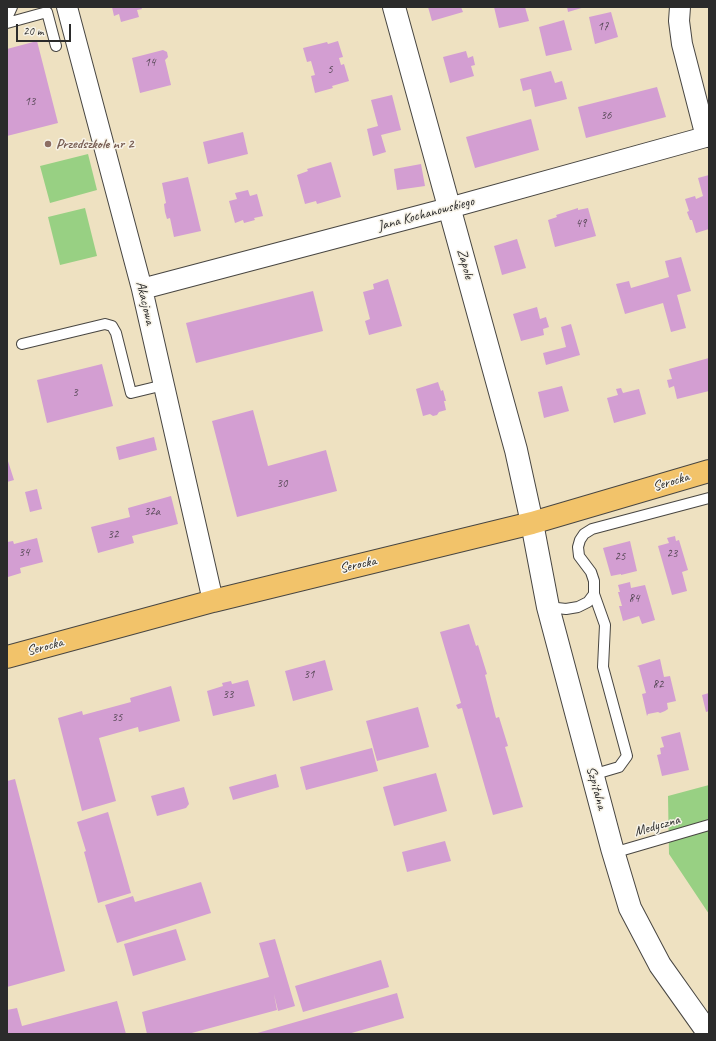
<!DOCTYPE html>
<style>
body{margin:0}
#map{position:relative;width:716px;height:1041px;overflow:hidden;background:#eee1c1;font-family:Caveat,sans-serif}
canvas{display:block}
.frame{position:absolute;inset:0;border:8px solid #2b2b2b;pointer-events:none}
.scale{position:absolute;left:16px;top:24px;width:55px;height:18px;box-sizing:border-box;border:2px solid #2b2b2b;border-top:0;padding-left:5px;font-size:12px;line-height:14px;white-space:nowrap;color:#2b2b2b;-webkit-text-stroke:3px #f7f3e8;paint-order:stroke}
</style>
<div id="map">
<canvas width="716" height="1041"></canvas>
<div class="frame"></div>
<div class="scale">20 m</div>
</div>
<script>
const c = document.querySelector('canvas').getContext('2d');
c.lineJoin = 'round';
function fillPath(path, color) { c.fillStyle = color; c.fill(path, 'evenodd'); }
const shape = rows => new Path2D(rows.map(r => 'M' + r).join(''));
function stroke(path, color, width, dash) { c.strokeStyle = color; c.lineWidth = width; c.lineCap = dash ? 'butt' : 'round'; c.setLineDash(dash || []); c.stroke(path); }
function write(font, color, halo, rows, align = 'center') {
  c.font = font + ' Caveat,sans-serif'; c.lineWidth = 3; c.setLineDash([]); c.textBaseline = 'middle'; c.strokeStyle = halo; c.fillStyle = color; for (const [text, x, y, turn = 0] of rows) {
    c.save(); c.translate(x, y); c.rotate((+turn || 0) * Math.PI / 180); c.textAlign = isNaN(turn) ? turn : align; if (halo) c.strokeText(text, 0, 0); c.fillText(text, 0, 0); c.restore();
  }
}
const green = shape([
 [88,154,97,190,50,203,40,166],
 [85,208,97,256,60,265,48,217],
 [709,785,709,914,669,854,668,796]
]);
const building = shape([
 [112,7,141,7,142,9,137,10,139,17,121,22,119,14,114,16],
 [428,7,461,7,463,12,432,21],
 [494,7,525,7,529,21,499,28],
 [567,7,585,7,568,12],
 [611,12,618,37,595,44,589,17],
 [564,20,572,50,546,56,539,27],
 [37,41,58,123,7,136,7,49],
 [338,41,343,57,339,58,341,65,344,64,349,81,332,86,333,88,315,93,311,76,315,75,311,61,307,62,303,48,327,42,328,44],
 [163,50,167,52,168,57,165,60,171,85,140,93,132,58],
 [466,51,468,58,473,56,475,65,471,66,474,76,450,83,443,57],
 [551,71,555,83,562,81,567,99,535,107,531,89,523,91,520,79],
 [657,87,666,117,586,138,578,107],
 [392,95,401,130,381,135,386,152,373,156,367,129,378,126,371,100],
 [531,119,539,150,475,168,466,137],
 [243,132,248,154,208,164,203,142],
 [331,162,341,197,317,204,316,201,305,204,297,175,308,171,307,169],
 [421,164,425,186,397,190,394,169],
 [709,175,709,229,696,233,692,220,690,220,687,212,689,211,685,199,695,196,696,199,703,196,698,178],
 [188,177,201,231,174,237,170,218,167,219,165,212,164,204,166,203,162,183],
 [248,190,250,196,257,194,263,216,254,218,255,220,244,223,243,220,235,223,229,201,237,199,235,193],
 [578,208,578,210,588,208,596,236,555,247,548,220,557,217,556,215],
 [517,239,526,268,502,275,494,246],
 [681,257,691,291,677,295,686,328,671,332,663,303,625,314,616,284,629,281,631,288,669,277,665,261],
 [388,279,402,326,369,335,365,321,370,319,363,292,374,289,373,284],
 [313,291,323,331,196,363,186,323],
 [537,307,540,319,546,317,549,327,543,329,544,335,521,341,513,314],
 [571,324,580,355,546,365,543,353,566,347,561,327],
 [709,358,709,391,677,399,674,386,669,388,667,380,672,379,669,369],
 [102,364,113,406,47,423,37,380],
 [438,382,441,391,443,390,446,401,444,401,446,410,439,412,437,415,433,416,430,414,423,416,416,389],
 [562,386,569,411,544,418,538,392],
 [621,388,623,393,639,389,646,414,614,423,607,398,618,395,616,389],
 [253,410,268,466,326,450,337,491,237,517,212,421],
 [154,437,157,450,119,460,116,447],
 [7,458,14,480,7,482],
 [37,489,42,509,30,512,25,492],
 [171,496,178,524,132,536,134,543,98,553,91,527,130,517,128,508],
 [675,536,676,541,679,540,688,570,682,572,687,591,672,595,658,546,669,543,667,538],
 [37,538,43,562,20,568,21,573,8,577,7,542,13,541,14,544],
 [630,541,637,571,621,575,621,574,611,576,603,548],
 [630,582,631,588,645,585,655,620,642,624,639,616,623,621,619,606,622,606,618,592,620,592,618,585],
 [469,624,476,646,478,645,487,674,485,675,496,718,499,717,508,746,505,747,523,807,493,815,462,708,458,709,456,705,461,703,440,632],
 [660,659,664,677,670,676,676,701,667,703,668,709,665,711,660,713,658,712,648,714,647,716,642,694,646,693,639,667,637,666],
 [325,660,333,690,293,701,285,671],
 [248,680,255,706,213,716,207,691,223,686,222,683,231,681,232,684],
 [171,686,180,721,139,732,138,727,99,738,116,801,82,811,58,718,82,711,83,715,131,702,130,698],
 [709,693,709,711,706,712,702,695],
 [418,707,429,747,377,761,366,721],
 [680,732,689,770,662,776,657,755,661,754,660,748,664,747,661,737],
 [372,748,378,771,306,790,300,767],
 [436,773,447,811,394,826,383,787],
 [276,774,279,787,233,800,229,787],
 [15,779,65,971,7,987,7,781],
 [184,787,189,804,186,808,157,816,151,796],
 [108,812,131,893,98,903,84,852,86,851,77,822],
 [445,841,451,861,407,872,402,852],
 [201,882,211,913,117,943,105,905,133,896,135,902],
 [176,929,186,960,133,976,124,944],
 [275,939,295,1006,278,1011,274,994,277,1010,188,1034,147,1034,142,1012,269,977,259,943],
 [381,960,389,987,303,1012,295,986],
 [397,993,404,1018,348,1034,254,1034],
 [117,1001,126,1034,7,1034,7,1010,17,1008,22,1026]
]);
const service = shape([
 [7,18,12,7],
 [7,23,47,12,56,46],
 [22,344,105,324,112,326,116,333,131,393,164,385],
 [548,607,566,609,578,607,588,602,594,594,594,581,591,572,579,556,578,547,580,540,584,534,592,529,709,498],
 [592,775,619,767,627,756,603,667,605,625,594,594],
 [613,853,709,825]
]);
const minor = shape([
 [67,7,142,289,213,601],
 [680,7,679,21,682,44,706,137],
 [142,289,449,208,709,136]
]);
const tertiary = shape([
 [394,7,516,450,532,523,548,607,612,848,630,908,660,965,709,1034]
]);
const primary = shape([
 [7,657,213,601,532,523,709,471]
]);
const markers = [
 [48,144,4,"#8d6e63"]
];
const numberNames = [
 ["17",603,27],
 ["14",150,63],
 ["5",330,70],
 ["13",30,102],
 ["36",606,116],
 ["49",581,224],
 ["3",75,393],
 ["30",282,484],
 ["32a",152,512],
 ["32",113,535],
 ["34",24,553],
 ["23",672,554],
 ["25",620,557],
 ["84",634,599],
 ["31",309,675],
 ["82",658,685],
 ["33",228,695],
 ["35",117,718]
];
const educationNames = [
 ["Przedszkole nr 2",56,144]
];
const streetNames = [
 ["Jana Kochanowskiego",426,214,-15],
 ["Zapole",465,264,75],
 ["Akacjowa",145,303,77],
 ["Serocka",671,482,-17],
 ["Serocka",358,565,-13],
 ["Serocka",45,647,-15],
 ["Szpitalna",596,788,75],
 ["Medyczna",657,826,-16]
];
fillPath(green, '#98d083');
fillPath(building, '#d39ed2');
stroke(service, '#484642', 12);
stroke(minor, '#484642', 22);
stroke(tertiary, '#484642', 24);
stroke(primary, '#484642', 24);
stroke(service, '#fff', 10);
stroke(minor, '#fff', 20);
stroke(tertiary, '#fff', 22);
stroke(primary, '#f2c36a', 22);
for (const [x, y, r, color] of markers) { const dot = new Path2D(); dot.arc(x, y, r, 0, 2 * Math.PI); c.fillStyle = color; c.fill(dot); stroke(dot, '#f7f3e8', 1.5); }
write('12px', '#554855', null, numberNames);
write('bold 14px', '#785e54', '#f7f3e8', educationNames, 'left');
write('14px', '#2b2b2b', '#f7f3e8', streetNames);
</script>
